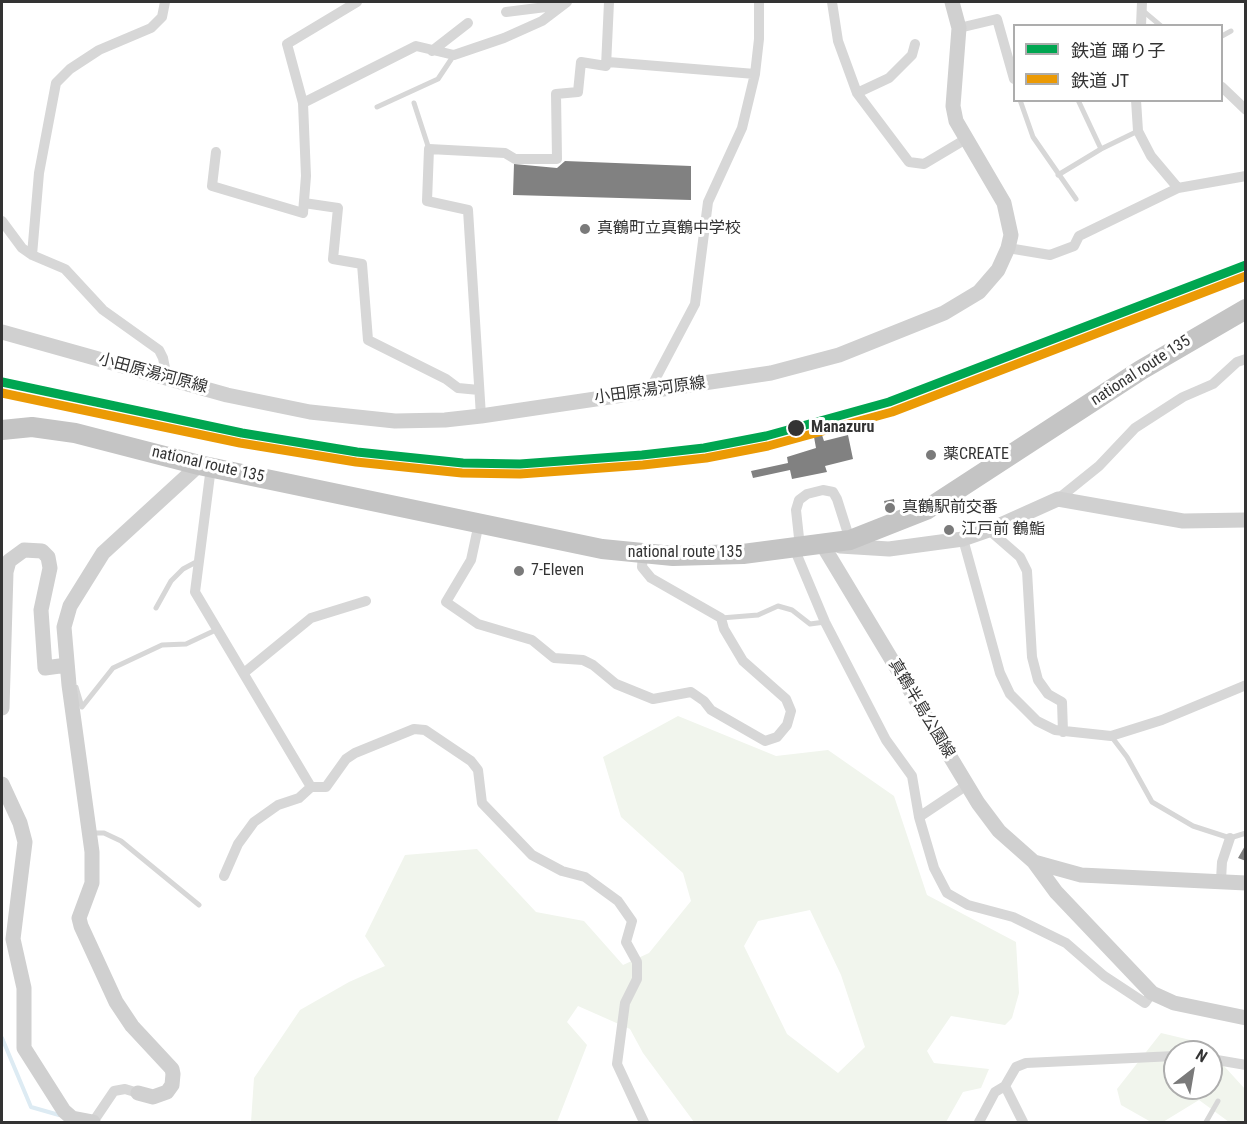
<!DOCTYPE html>
<meta charset="utf-8">
<style>
body{margin:0}
#map{position:relative;width:1247px;height:1124px;overflow:hidden;background:#fff;font-family:"Roboto Condensed","Noto Sans JP",sans-serif}
canvas{display:block}
.frame{position:absolute;inset:0;border:3px solid #333;pointer-events:none}
.legend{position:absolute;left:1013px;top:24px;width:210px;height:78px;box-sizing:border-box;background:#fff;border:2px solid #adadad;margin:0;padding:8px 10px;list-style:none;font-size:18px;color:#333}
.legend li{display:flex;align-items:center;gap:12px;height:30px}
.legend b{width:30px;border:2px solid #adadad}
.north{position:absolute;left:1163px;top:1040px;width:60px;height:60px;box-sizing:border-box;background:#fff;border:2px solid #adadad;border-radius:50%;rotate:31deg;font-size:16px;font-weight:700;line-height:24px;text-align:center;color:#333}
.north::after{content:'';display:block;margin:auto;width:21px;height:27px;background:#7a7a7a;clip-path:polygon(50% 0,100% 100%,50% 72%,0 100%)}
</style>
<div id="map">
<canvas width="1247" height="1124"></canvas>
<div class="frame"></div>
<ul class="legend">
<li><b style="height:8px;background:#00a651"></b>鉄道 踊り子</li>
<li><b style="height:8px;background:#eb9a05"></b>鉄道 JT</li>
</ul>
<div class="north">N</div>
</div>
<script>
const c = document.querySelector('canvas').getContext('2d');
c.lineJoin = 'round';
function fillPath(path, color) { c.fillStyle = color; c.fill(path, 'evenodd'); }
const shape = rows => new Path2D(rows.map(r => 'M' + r).join(''));
function stroke(path, color, width, dash) { c.strokeStyle = color; c.lineWidth = width; c.lineCap = dash ? 'butt' : 'round'; c.setLineDash(dash || []); c.stroke(path); }
function write(font, color, halo, rows, align = 'center') {
  c.font = font + ' "Roboto Condensed","Noto Sans JP",sans-serif'; c.lineWidth = 6; c.setLineDash([]); c.textBaseline = 'middle'; c.strokeStyle = halo; c.fillStyle = color; for (const [text, x, y, turn = 0] of rows) {
    c.save(); c.translate(x, y); c.rotate((+turn || 0) * Math.PI / 180); c.textAlign = isNaN(turn) ? turn : align; if (halo) c.strokeText(text, 0, 0); c.fillText(text, 0, 0); c.restore();
  }
}
const green = shape([
 [678,716,776,756,828,750,894,796,927,895,1016,942,1019,993,1012,1018,1005,1025,951,1016,927,1051,934,1063,989,1069,981,1088,963,1092,946,1122,694,1122,643,1053,630,1029,578,1006,567,1022,587,1045,557,1122,251,1122,254,1078,300,1010,349,982,385,966,365,936,405,855,477,849,536,912,584,921,623,965,649,953,691,901,683,873,621,817,603,757],
 [810,910,841,975,865,1047,838,1073,787,1034,744,946,758,921],
 [1161,1033,1203,1043,1245,1089,1245,1122,1229,1122,1199,1100,1163,1122,1151,1122,1121,1105,1117,1089],
 [1175,1052,1211,1052,1211,1088,1175,1088]
]);
const stream = shape([
 [2,1038,31,1107,59,1115]
]);
const building = shape([
 [565,161,691,166,691,200,513,195,514,164,557,168],
 [822,435,824,441,848,435,853,459,825,466,827,472,792,479,790,470,753,478,751,471,788,463,787,457,816,448,814,437],
 [894,499,895,511,887,513,884,501],
 [1246,844,1246,861,1238,858]
]);
const lane = shape([
 [1142,10,1161,26],
 [1222,36,1231,31],
 [1020,100,1033,137,1076,199],
 [1078,100,1101,149],
 [414,103,429,149],
 [377,107,438,79,454,55],
 [1058,175,1101,149,1138,131],
 [156,608,171,581,183,569,198,561],
 [721,618,758,615,778,606,792,610,810,624,825,622],
 [73,686,76,687,82,707,113,668,162,645,186,644,218,629],
 [1111,736,1127,757,1152,802,1193,826,1230,838,1246,833],
 [90,833,104,833,121,841,199,905],
 [1206,1122,1218,1101]
]);
const street = shape([
 [832,2,838,41,857,93,909,162,924,164,966,139],
 [506,12,562,5],
 [1141,26,1142,2],
 [959,28,997,19,1014,79],
 [432,51,468,23],
 [608,62,755,74],
 [1222,87,1246,110],
 [857,93,889,78,912,55,915,44],
 [1136,100,1138,131,1151,156,1178,188],
 [303,103,287,44,357,2],
 [216,152,212,186,303,213,306,176,303,103,416,46,454,55,504,38,542,21,567,2],
 [304,203,338,208,333,259,362,264,368,340,446,379,458,388,479,390],
 [2,221,22,248,32,255,65,269,103,310,159,350,163,358,167,378],
 [1008,248,1050,255,1074,246,1079,236,1178,188,1246,176],
 [32,255,39,173,56,83,70,69,99,50,151,28,162,17,165,2],
 [649,391,695,304,708,202,742,128,755,74,759,39,759,2],
 [481,416,468,210,427,201,429,149,505,153,515,159,557,159,556,94,578,92,581,62,606,66,609,2],
 [211,467,195,592,311,787,326,787,346,759,355,753,414,729,425,730,471,761,478,770,482,803,532,855,562,871,585,877,618,901,632,921,626,942,637,962,637,979,625,1003,617,1064,644,1122],
 [1058,499,1099,466,1135,428,1183,397,1213,384,1237,362,1246,359],
 [479,523,471,560,446,602,478,624,532,640,554,658,583,660,593,665,616,684,653,699,691,692,704,701,711,710,765,741,777,737,787,725,791,711,786,699,743,661,724,629,721,618,651,578,642,567,643,555],
 [989,530,1020,557,1027,571,1032,657,1038,680,1048,694,1062,702,1063,732],
 [963,539,1000,673,1010,694,1037,721,1055,730,1111,736,1162,720,1246,685],
 [800,547,796,510,799,500,807,494,823,490,833,492,837,499,850,540],
 [794,548,825,622,886,740,912,776,919,817,934,868,947,893,968,905,1013,917,1066,943,1104,976,1145,1003,1152,993],
 [245,672,311,618,366,601],
 [919,817,967,785],
 [224,876,238,844,254,822,278,805,299,798,311,787],
 [1221,880,1222,862,1230,838],
 [1211,1059,1246,1065],
 [1005,1086,1023,1122],
 [93,1122,114,1091,125,1089,138,1093],
 [979,1122,995,1092,1005,1086,1016,1067,1026,1063,1175,1056]
]);
const secondary = shape([
 [2,332,227,395,310,412,395,421,445,420,481,416,771,373,839,355,944,313,979,292,998,270,1008,248,1011,235,1004,203,956,121,953,106,959,28,952,2],
 [822,544,978,803,999,831,1034,862,1081,875,1246,883],
 [840,546,889,549,963,539,989,530,1058,499,1183,521,1246,520],
 [2,708,6,572,9,561,24,550,42,551,48,557,50,568,41,610,45,668,67,665],
 [2,784,20,823,25,842,13,939,24,988,24,1048,64,1111,72,1118,93,1122],
 [1034,862,1056,892,1152,993,1174,1003,1246,1018],
 [138,1093,153,1097,167,1092,172,1085,173,1074,172,1069,132,1026,116,1002,81,926,79,918,92,883,92,852,69,685,64,627,70,606,103,553,199,465]
]);
const highway = shape([
 [2,430,32,427,75,433,199,465,602,549,673,556,743,554,850,540,926,510,1141,370,1246,309]
]);
const rail1 = shape([
 [2,382,242,433,357,452,463,463,520,464,642,455,704,448,766,436,889,402,1246,265]
]);
const rail2 = shape([
 [2,393,240,443,356,462,462,473,520,474,643,465,706,458,768,446,892,412,1246,276]
]);
const markers = [
 [585,229,6,"#7a7a7a"],
 [796,428,9,"#333"],
 [931,455,6,"#7a7a7a"],
 [890,508,6,"#7a7a7a"],
 [949,530,6,"#7a7a7a"],
 [519,571,6,"#7a7a7a"]
];
const poiNames = [
 ["真鶴町立真鶴中学校",597,229],
 ["薬CREATE",943,455],
 ["真鶴駅前交番",902,508],
 ["江戸前 鶴鮨",961,530],
 ["7-Eleven",531,571]
];
const streetNames = [
 ["national route 135",1141,371,-33],
 ["小田原湯河原線",153,374,15],
 ["小田原湯河原線",650,391,-8],
 ["national route 135",208,465,13],
 ["national route 135",685,553],
 ["真鶴半島公園線",921,709,59]
];
const stopNames = [
 ["Manazuru",811,428]
];
fillPath(green, '#f1f5ed');
stroke(stream, '#ddebf3', 4);
fillPath(building, '#818181');
stroke(lane, '#d7d7d7', 5);
stroke(street, '#d7d7d7', 10);
stroke(secondary, '#d0d0d0', 15);
stroke(highway, '#c4c4c4', 20);
stroke(rail1, '#00a651', 9);
stroke(rail2, '#eb9a05', 9);
for (const [x, y, r, color] of markers) { const dot = new Path2D(); dot.arc(x, y, r, 0, 2 * Math.PI); c.fillStyle = color; c.fill(dot); stroke(dot, '#fff', 2); }
write('16px', '#333', '#fff', poiNames, 'left');
write('16px', '#333', '#fff', streetNames);
write('bold 16px', '#333', '#fff', stopNames, 'left');
</script>
